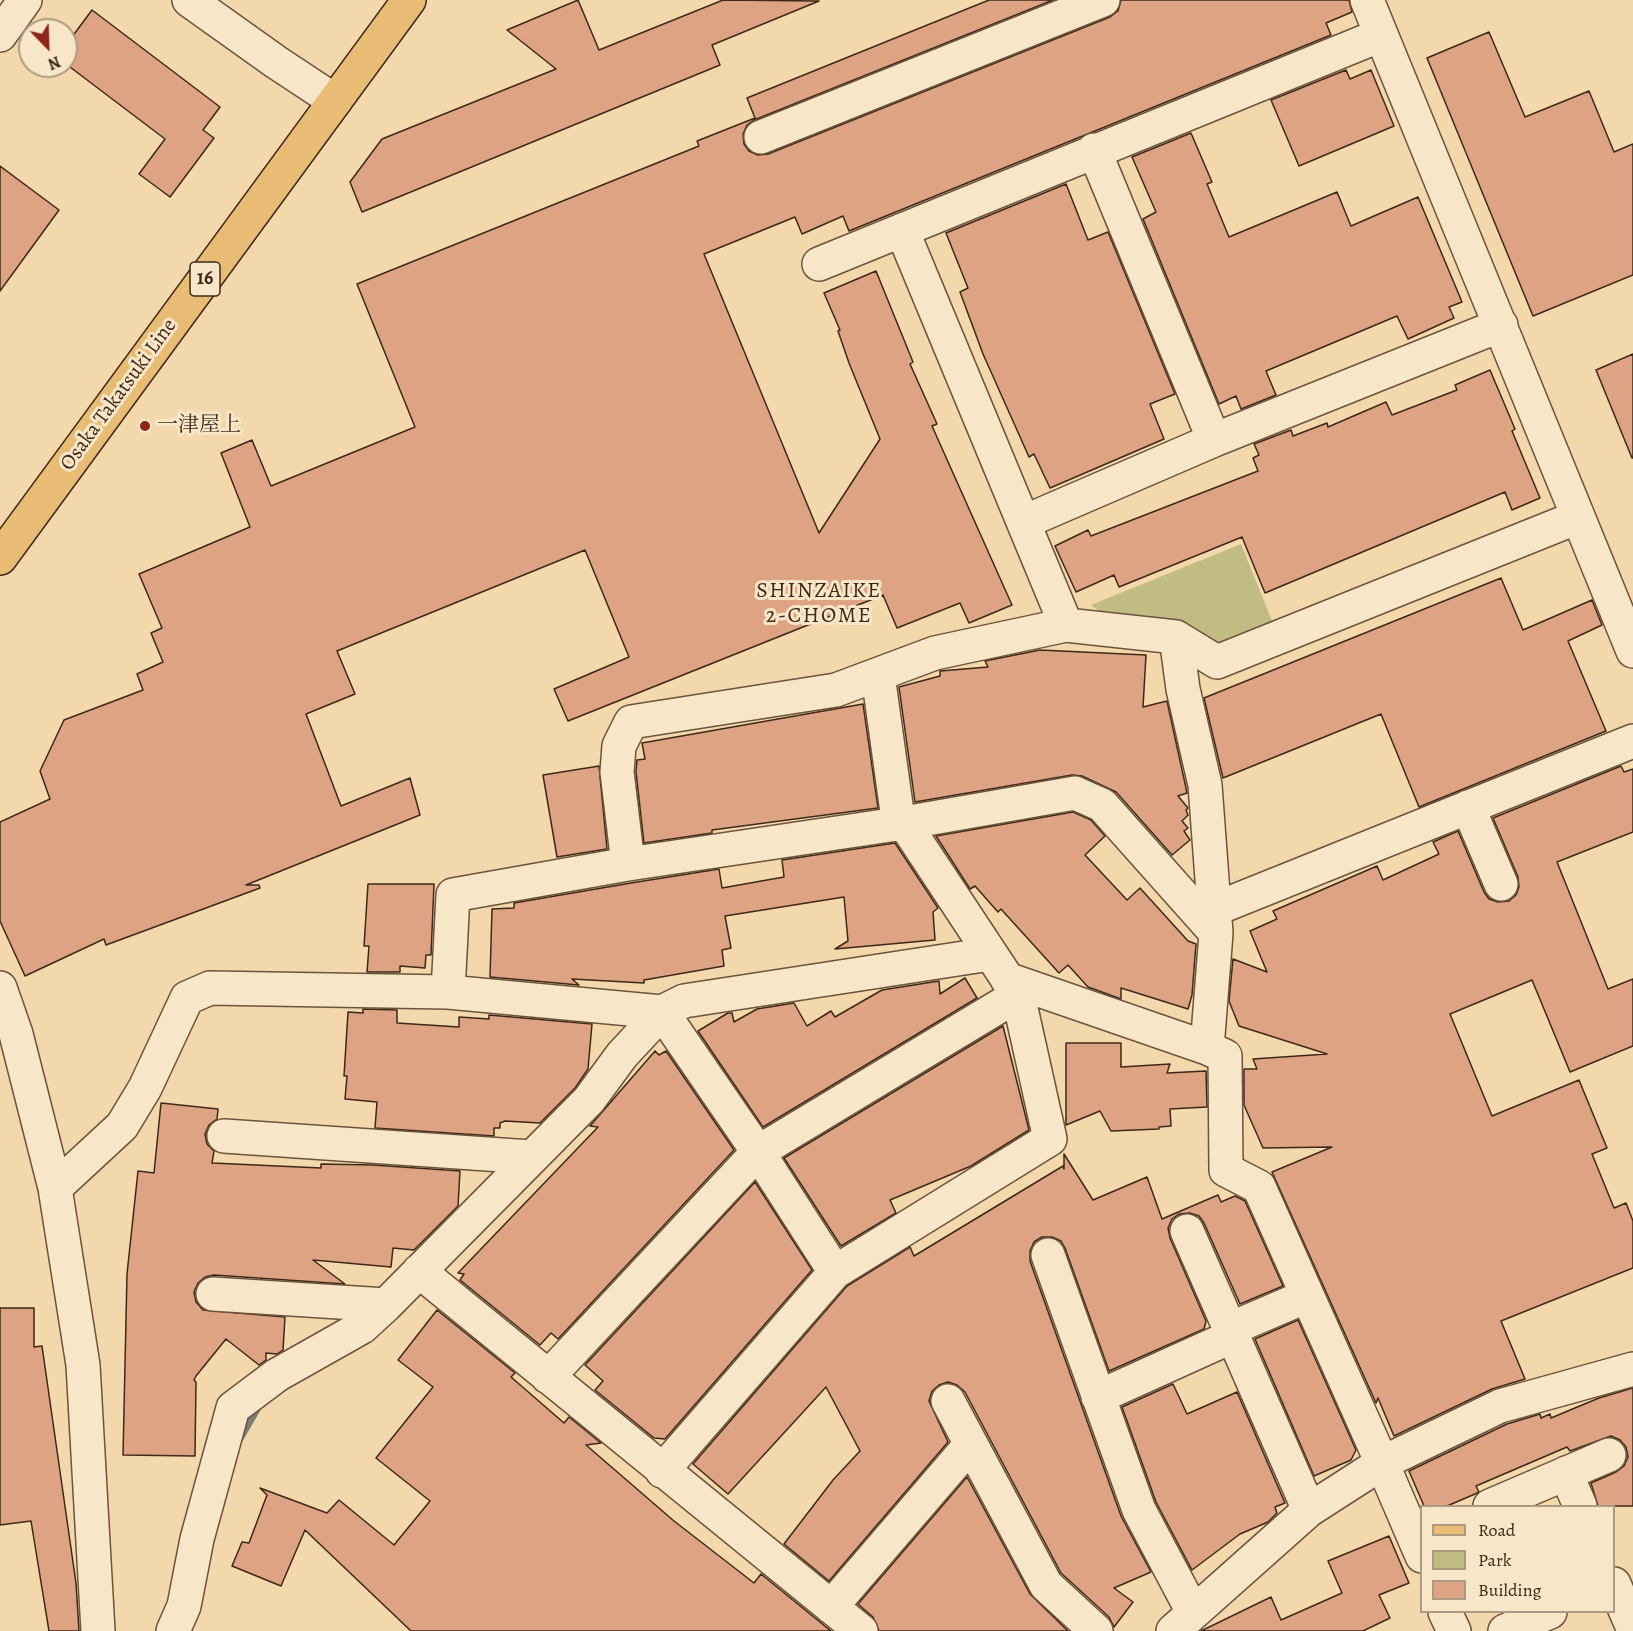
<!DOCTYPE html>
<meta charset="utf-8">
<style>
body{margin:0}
#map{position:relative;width:1633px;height:1631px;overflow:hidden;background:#f2d8aa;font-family:Alegreya,serif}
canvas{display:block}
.legend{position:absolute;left:1420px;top:1505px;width:195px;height:108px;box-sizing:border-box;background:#f7e6c8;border:2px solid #ad9a82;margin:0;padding:8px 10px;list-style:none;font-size:18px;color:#3e2819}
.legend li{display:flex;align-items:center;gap:12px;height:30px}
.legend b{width:30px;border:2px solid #ad9a82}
.north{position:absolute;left:18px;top:18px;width:60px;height:60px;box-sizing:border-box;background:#f7e6c8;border:2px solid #ad9a82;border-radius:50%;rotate:157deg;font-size:16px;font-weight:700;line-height:24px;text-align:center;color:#3e2819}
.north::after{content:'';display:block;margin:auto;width:21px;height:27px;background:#8f2418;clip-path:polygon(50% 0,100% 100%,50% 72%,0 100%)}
</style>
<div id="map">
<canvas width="1633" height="1631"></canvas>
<ul class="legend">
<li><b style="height:8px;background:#e9bc75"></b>Road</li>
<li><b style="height:16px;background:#c1bc84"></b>Park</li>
<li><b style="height:16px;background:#dda383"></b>Building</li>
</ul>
<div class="north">N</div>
</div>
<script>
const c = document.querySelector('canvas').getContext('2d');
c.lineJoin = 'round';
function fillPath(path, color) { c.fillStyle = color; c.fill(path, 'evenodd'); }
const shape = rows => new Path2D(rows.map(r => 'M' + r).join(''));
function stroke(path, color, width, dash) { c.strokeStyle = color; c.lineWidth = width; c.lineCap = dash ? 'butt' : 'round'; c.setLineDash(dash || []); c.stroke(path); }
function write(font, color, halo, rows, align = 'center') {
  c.font = font + ' Alegreya,"Noto Serif JP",serif'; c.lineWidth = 6; c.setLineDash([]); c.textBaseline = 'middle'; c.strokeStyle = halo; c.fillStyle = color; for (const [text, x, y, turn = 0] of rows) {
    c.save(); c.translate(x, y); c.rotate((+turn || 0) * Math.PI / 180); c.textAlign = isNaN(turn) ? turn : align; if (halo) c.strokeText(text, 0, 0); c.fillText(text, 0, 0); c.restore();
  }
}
const green = shape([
 [1241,544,1272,621,1214,644,1102,613,1091,605]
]);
const stream = shape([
 [238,1439,259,1403]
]);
const building = shape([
 [578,0,599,50,723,0,819,1,712,45,720,65,362,212,350,182,382,139,556,69,507,30,578,0],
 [989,0,1053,0,754,120,747,125,743,134,744,144,749,151,758,155,768,154,1110,17,1118,11,1121,0,1349,0,1352,12,1326,23,1331,35,849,231,843,216,802,234,795,217,704,254,819,533,880,439,849,363,838,331,840,330,824,293,876,271,913,362,910,364,937,424,932,426,1012,605,969,623,960,603,897,628,883,595,568,721,554,689,629,657,585,550,337,651,355,694,306,714,341,806,410,778,420,815,246,885,259,885,260,888,106,945,104,939,25,976,0,921,0,822,50,799,40,771,64,720,143,690,137,674,163,662,151,633,162,628,139,574,250,527,221,453,252,440,271,486,415,427,357,284,699,146,697,141,755,118,747,98,989,0],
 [92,10,220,107,203,130,214,138,170,197,139,174,165,139,66,64,66,45,92,10],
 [1489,32,1525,117,1589,91,1614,152,1633,144,1633,275,1533,316,1427,58,1489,32],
 [1346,70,1350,79,1371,70,1394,126,1299,166,1271,100,1346,70],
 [1191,133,1212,182,1207,184,1229,237,1337,192,1351,226,1418,197,1462,302,1449,307,1454,318,1408,339,1397,316,1266,371,1276,395,1241,409,1236,396,1219,404,1143,219,1156,212,1132,157,1191,133],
 [0,166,59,210,0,291,0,166],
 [1066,184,1088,240,1108,232,1175,394,1150,404,1164,439,1050,488,1034,454,1029,457,983,354,960,292,968,288,946,233,1066,184],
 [1633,354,1633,458,1632,458,1596,370,1633,354],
 [1490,370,1515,429,1512,431,1540,498,1512,510,1505,492,1265,593,1242,537,1119,587,1114,575,1076,592,1055,546,1088,530,1091,536,1258,471,1253,458,1259,455,1254,444,1291,430,1293,436,1327,423,1328,427,1386,402,1392,415,1457,390,1455,385,1490,370],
 [1501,578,1523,630,1592,600,1602,625,1568,641,1606,731,1419,807,1381,714,1223,778,1204,698,1501,578],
 [1040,650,1146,655,1143,707,1167,701,1186,788,1187,793,1178,796,1188,808,1186,810,1188,815,1182,821,1188,828,1184,831,1190,840,1172,855,1116,792,1082,776,1072,775,915,802,899,687,940,676,940,671,988,667,985,661,1040,650],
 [863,704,878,808,712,830,712,833,644,843,636,772,637,760,645,759,642,743,863,704],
 [599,766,607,849,557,857,543,775,599,766],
 [1621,766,1624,772,1633,769,1633,832,1557,862,1608,989,1633,979,1633,1046,1570,1072,1532,980,1450,1014,1492,1116,1579,1080,1607,1148,1592,1154,1614,1208,1626,1203,1633,1221,1633,1268,1501,1321,1525,1379,1492,1389,1394,1436,1378,1398,1376,1403,1272,1172,1332,1147,1263,1148,1244,1105,1244,1069,1257,1069,1253,1059,1327,1054,1239,1026,1229,1001,1233,959,1267,972,1250,931,1277,919,1273,911,1377,866,1383,880,1439,854,1433,842,1458,831,1484,892,1489,899,1498,902,1509,901,1516,895,1519,887,1518,877,1493,818,1621,766],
 [1073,812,1091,820,1105,836,1085,855,1127,900,1140,888,1188,941,1196,944,1192,995,1188,1009,1121,988,1121,999,1088,987,1068,965,1059,973,1001,909,998,912,975,886,970,889,936,836,1073,812],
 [895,843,938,908,933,912,935,940,835,949,848,941,844,897,725,916,731,948,722,950,724,966,644,980,644,983,572,979,579,985,490,977,492,909,514,908,514,903,631,883,719,869,722,888,784,877,782,860,895,843],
 [368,884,434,884,431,955,426,955,425,968,400,966,400,972,367,972,369,946,364,946,368,884],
 [965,978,977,998,763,1127,698,1031,728,1013,732,1013,734,1022,757,1009,794,1003,807,1026,831,1011,835,1017,882,990,939,981,940,994,965,978],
 [363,1009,397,1010,397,1023,459,1027,459,1017,489,1019,489,1015,592,1024,588,1069,575,1088,540,1123,505,1121,500,1123,500,1128,494,1128,494,1136,375,1128,377,1102,345,1099,347,1076,344,1076,348,1012,363,1013,363,1009],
 [1003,1026,1029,1130,971,1166,890,1200,896,1213,841,1246,784,1158,1003,1026],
 [1066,1043,1121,1043,1121,1067,1170,1064,1167,1073,1206,1071,1207,1107,1170,1109,1171,1126,1159,1127,1159,1129,1111,1131,1100,1111,1066,1125,1066,1043],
 [655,1051,659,1055,666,1051,734,1150,558,1339,551,1333,540,1345,460,1280,464,1274,458,1273,598,1127,590,1126,655,1051],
 [161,1103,218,1109,217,1119,209,1125,205,1134,207,1144,214,1151,212,1163,321,1168,321,1164,373,1165,460,1171,458,1206,414,1250,393,1248,391,1267,313,1260,345,1284,214,1275,205,1277,198,1283,194,1292,196,1302,203,1310,285,1317,283,1350,277,1354,266,1353,266,1360,259,1365,226,1339,196,1376,194,1380,196,1382,195,1456,123,1455,127,1274,138,1171,154,1173,161,1103],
 [1064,1154,1093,1200,1147,1177,1162,1219,1218,1195,1221,1202,1235,1196,1245,1201,1283,1286,1240,1304,1204,1223,1199,1216,1190,1213,1179,1214,1172,1219,1168,1228,1170,1238,1206,1321,1204,1329,1109,1371,1065,1248,1061,1241,1052,1237,1042,1237,1034,1242,1030,1251,1030,1261,1121,1516,1151,1572,1114,1588,1133,1602,1114,1627,1109,1617,1061,1573,965,1392,957,1385,948,1382,939,1385,932,1391,929,1401,948,1442,829,1581,784,1544,833,1480,860,1451,826,1387,728,1494,693,1464,847,1286,910,1247,914,1256,1063,1166,1064,1169,1064,1154],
 [755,1182,812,1270,665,1439,654,1438,595,1390,603,1381,585,1365,755,1182],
 [0,1308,34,1308,34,1347,42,1346,76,1583,79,1631,49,1631,31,1521,0,1525,0,1308],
 [437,1310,515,1373,511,1377,564,1423,569,1417,601,1443,586,1445,674,1521,754,1583,761,1574,831,1631,411,1631,305,1530,281,1586,232,1566,242,1542,249,1543,267,1495,260,1488,327,1513,339,1500,394,1545,430,1501,376,1458,433,1387,398,1360,437,1310],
 [1298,1320,1356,1450,1351,1460,1314,1476,1255,1339,1298,1320],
 [1173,1384,1187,1414,1237,1392,1285,1503,1275,1507,1277,1513,1268,1522,1240,1534,1192,1570,1156,1502,1122,1407,1173,1384],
 [1633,1388,1633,1506,1598,1506,1591,1483,1616,1472,1624,1466,1628,1457,1626,1447,1620,1440,1611,1436,1570,1451,1567,1447,1476,1486,1479,1492,1475,1494,1447,1506,1424,1506,1409,1471,1507,1424,1540,1414,1541,1418,1550,1414,1551,1418,1599,1398,1633,1388],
 [967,1477,1030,1594,1068,1631,879,1631,873,1617,858,1604,967,1477],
 [1389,1536,1409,1583,1379,1595,1390,1618,1363,1631,1201,1631,1271,1597,1281,1620,1342,1593,1328,1561,1389,1536]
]);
const minor = shape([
 [1367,0,1633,651],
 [0,35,25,0],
 [761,137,1103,0],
 [1094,150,1214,440],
 [902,230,1066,625],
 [819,264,1381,35],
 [1024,522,1214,440,1501,325],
 [1176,637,1183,689,1205,785,1216,933,1207,1048,1225,1056,1226,1170,1259,1187,1382,1463,1500,1406,1633,1369],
 [1468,807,1501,884],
 [628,864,617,772,619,746,631,722,836,690,935,653,1066,625,1176,637,1217,662,1578,517],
 [1215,909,1633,741],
 [1007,979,1207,1048],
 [0,988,16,1034,55,1188,83,1365,98,1631],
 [448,992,453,895,628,864,904,823,1075,793,1102,805,1216,933],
 [224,1136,531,1157],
 [55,1188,122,1126,145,1088,187,998,210,988,448,992,662,1012,758,1152,835,1272],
 [1187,1231,1309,1510],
 [1048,1255,1139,1510,1193,1612],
 [419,1271,861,1631],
 [213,1294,386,1305],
 [1230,1329,1307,1296],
 [548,1377,758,1152,1018,995],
 [1098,1397,1233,1336],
 [948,1401,1046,1585,1096,1631],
 [662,1471,835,1272,1050,1139,1018,995,897,812,878,675],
 [1566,1473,1580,1506],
 [1490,1506,1609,1455],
 [1614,1584,1633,1628],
 [831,1607,971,1444],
 [1445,1612,1454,1631],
 [173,1631,184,1606,197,1539,233,1408,277,1375,362,1327,386,1305,589,1100,622,1055,662,1012,684,1001,990,954],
 [1173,1631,1309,1510,1382,1463,1422,1556],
 [1505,1631,1550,1612]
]);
const tertiary = shape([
 [189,0,276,62,335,101]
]);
const primary = shape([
 [0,558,409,0]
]);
const markers = [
 [145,426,6,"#8f2418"]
];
const shields = [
 [205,279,30]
];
const shieldNames = [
 ["16",205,279]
];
const streetNames = [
 ["Osaka Takatsuki Line",119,395,-54]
];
const poiNames = [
 ["一津屋上",157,426]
];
const neighbourhoodNames = [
 ["SHINZAIKE",819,592],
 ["2-CHOME",819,617]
];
fillPath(green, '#c1bc84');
stroke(stream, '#797e76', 10);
fillPath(building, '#dda383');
stroke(building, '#3e2819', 1.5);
stroke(minor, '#6b543d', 36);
stroke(tertiary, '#6b543d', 36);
stroke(primary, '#3e2819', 36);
stroke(minor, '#f7e6c8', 33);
stroke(tertiary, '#f7e6c8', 33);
stroke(primary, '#e9bc75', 33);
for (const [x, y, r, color] of markers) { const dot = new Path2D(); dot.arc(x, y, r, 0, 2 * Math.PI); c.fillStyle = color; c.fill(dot); stroke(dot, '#f7e6c8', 2); }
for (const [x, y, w] of shields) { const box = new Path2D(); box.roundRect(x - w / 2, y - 17, w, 34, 4.5); c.fillStyle = '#f7e6c8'; c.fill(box); stroke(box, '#3e2819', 1.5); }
write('bold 20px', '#3e2819', null, shieldNames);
write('21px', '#3e2819', '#f7e6c8', streetNames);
write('21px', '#3e2819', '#f7e6c8', poiNames, 'left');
c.letterSpacing = '1.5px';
write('22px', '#3e2819', '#f7e6c8', neighbourhoodNames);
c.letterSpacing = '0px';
</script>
